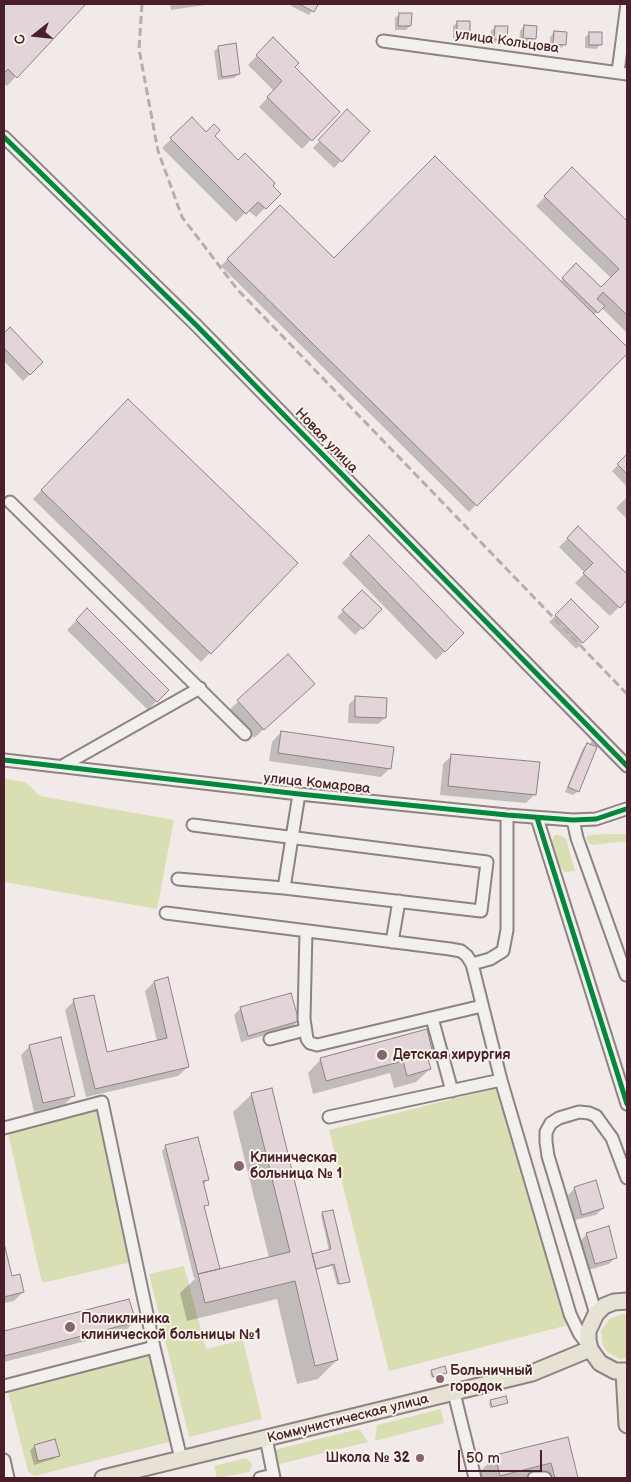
<!DOCTYPE html>
<meta charset="utf-8">
<style>
body{margin:0}
#map{position:relative;width:631px;height:1482px;overflow:hidden;background:#f2eae8;font-family:"Balsamiq Sans",sans-serif}
canvas{display:block}
.frame{position:absolute;inset:0;border:5px solid #4a1f2b;pointer-events:none}
.north{position:absolute;left:10px;top:10px;width:50px;height:50px;-webkit-text-stroke:4px #f7f3e8;paint-order:stroke;rotate:254deg;font-size:14px;font-weight:700;line-height:20px;text-align:center;color:#4a1f2b}
.north::after{content:'';display:block;margin:auto;width:18px;height:22px;background:#4a1f2b;clip-path:polygon(50% 0,100% 100%,50% 72%,0 100%)}
.scale{position:absolute;left:458px;top:1450px;width:84px;height:22px;box-sizing:border-box;border:2px solid #4a1f2b;border-top:0;padding-left:6px;font-size:15px;line-height:18px;white-space:nowrap;color:#4a1f2b;-webkit-text-stroke:4px #f7f3e8;paint-order:stroke}
</style>
<div id="map">
<canvas width="631" height="1482"></canvas>
<div class="frame"></div>
<div class="north">С</div>
<div class="scale">50 m</div>
</div>
<script>
const c = document.querySelector('canvas').getContext('2d');
c.lineJoin = 'round';
function fillPath(path, color) { c.fillStyle = color; c.fill(path, 'evenodd'); }
const shape = rows => new Path2D(rows.map(r => 'M' + r).join(''));
function stroke(path, color, width, dash) { c.strokeStyle = color; c.lineWidth = width; c.lineCap = dash ? 'butt' : 'round'; c.setLineDash(dash || []); c.stroke(path); }
function write(font, color, halo, rows, align = 'center') {
  c.font = font + ' "Balsamiq Sans",sans-serif'; c.lineWidth = 4; c.setLineDash([]); c.textBaseline = 'middle'; c.strokeStyle = halo; c.fillStyle = color; for (const [text, x, y, turn = 0] of rows) {
    c.save(); c.translate(x, y); c.rotate((+turn || 0) * Math.PI / 180); c.textAlign = isNaN(turn) ? turn : align; if (halo) c.strokeText(text, 0, 0); c.fillText(text, 0, 0); c.restore();
  }
}
const green = shape([
 [4,779,25,782,40,796,174,820,157,909,4,882],
 [605,834,627,834,627,841,592,845,588,842,586,837,590,835],
 [557,835,562,836,566,839,575,871,565,872,560,867,552,841,554,836],
 [508,1085,576,1323,389,1371,329,1130],
 [98,1110,132,1262,42,1283,8,1133],
 [184,1266,206,1349,243,1340,262,1419,189,1437,149,1274],
 [622,1314,627,1315,627,1358,620,1359,607,1352,603,1346,601,1331,609,1319],
 [155,1354,177,1440,34,1476,28,1471,8,1392],
 [441,1409,444,1423,375,1441,377,1425],
 [359,1429,368,1442,268,1467,270,1451],
 [246,1458,252,1463,250,1472,217,1478,214,1466]
]);
const shadow = shape([
 [4,4,84,4,7,86,4,83],
 [170,4,212,4,171,10],
 [292,4,313,4,316,5,309,15,291,6],
 [400,14,410,26,406,30,395,30,395,18],
 [458,22,468,34,464,38,453,38,453,26],
 [524,26,535,38,530,43,519,42,520,31],
 [495,27,506,39,502,43,490,42,491,31],
 [554,32,565,44,561,48,550,48,550,37],
 [590,33,600,45,596,49,585,48,585,37],
 [273,39,293,67,338,112,302,149,259,107,274,91,248,65],
 [219,47,239,74,234,78,218,80,214,51],
 [341,118,369,131,334,168,313,148],
 [192,119,206,133,213,136,238,162,279,194,256,217,248,210,236,222,162,148],
 [572,169,627,223,627,333,602,308,594,315,627,348,627,352,469,512,221,266,280,206,334,260,560,282,576,265,601,289,611,278,536,206],
 [10,329,42,362,23,381,4,361,4,335],
 [128,401,296,563,201,662,33,499],
 [627,456,627,487,612,471],
 [627,497,627,519,616,508],
 [578,528,627,576,627,599,610,616,575,583,585,573,559,547],
 [369,537,462,633,436,660,342,563],
 [362,592,380,609,355,635,337,617],
 [571,600,598,627,576,649,549,622],
 [87,610,167,690,148,710,67,630],
 [288,656,304,693,254,738,229,710],
 [356,698,385,718,378,724,348,723,349,704],
 [281,732,390,768,381,777,269,761,272,742],
 [593,738,599,740,578,791,573,795,565,792,583,748,587,744,590,745],
 [452,755,535,794,526,803,440,795,443,764],
 [154,982,188,1067,178,1076,86,1097,65,1010,74,1001,106,1054,157,1041,145,991],
 [240,1009,298,1021,291,1028,241,1042,234,1015],
 [30,1046,74,1095,65,1104,34,1112,21,1055],
 [432,1054,427,1059,430,1069,416,1082,394,1088,390,1073,313,1094,308,1073,321,1059],
 [252,1094,311,1255,329,1251,321,1215,323,1214,349,1281,337,1285,332,1266,315,1270,337,1360,318,1379,297,1384,277,1299,187,1321,180,1293,196,1278,194,1278,162,1151,166,1146,208,1179,204,1184,207,1204,203,1209,216,1271,269,1258,233,1112],
 [575,1188,603,1208,596,1215,575,1220,568,1195],
 [587,1234,616,1257,609,1264,588,1270,580,1241],
 [4,1249,11,1278,23,1292,14,1301,4,1303],
 [128,1300,134,1322,125,1331,4,1362,4,1332],
 [432,1371,445,1373,432,1378,430,1373],
 [491,1401,506,1403,490,1408,489,1403],
 [567,1438,577,1478,478,1478,477,1475,495,1456],
 [35,1446,58,1455,54,1459,34,1465,30,1450]
]);
const building = shape([
 [4,4,86,4,17,78,8,69,4,73,4,4],
 [299,4,315,4,318,5,314,12,299,4],
 [399,13,412,13,411,26,398,26,399,13],
 [457,21,470,21,470,34,457,34,457,21],
 [524,25,537,26,536,39,523,38,524,25],
 [495,26,508,26,507,39,494,39,495,26],
 [554,31,567,32,566,45,553,44,554,31],
 [589,32,602,32,602,45,589,45,589,32],
 [273,37,299,63,295,67,340,112,312,141,267,97,282,81,256,55,273,37],
 [236,43,240,74,222,77,218,46,236,43],
 [347,109,370,131,342,162,318,140,347,109],
 [192,117,206,132,214,124,220,130,215,136,238,160,245,153,275,183,273,186,281,194,266,209,258,202,246,214,170,138,192,117],
 [435,156,627,347,627,354,477,506,227,259,280,205,334,258,435,156],
 [572,167,627,221,627,315,603,292,597,299,605,306,598,313,562,278,576,263,601,287,619,269,544,196,572,167],
 [10,327,43,362,30,375,4,348,4,333,10,327],
 [128,399,298,563,211,654,41,490,128,399],
 [627,454,627,474,617,464,627,454],
 [578,526,627,574,627,600,620,608,583,573,593,563,567,538,578,526],
 [369,535,464,633,445,652,350,554,369,535],
 [362,590,382,609,363,629,342,610,362,590],
 [571,599,599,627,583,643,555,615,571,599],
 [87,608,169,690,157,702,76,620,87,608],
 [288,654,315,684,264,730,237,700,288,654],
 [355,696,387,698,386,718,355,717,355,696],
 [281,731,394,747,391,769,278,753,281,731],
 [587,743,597,747,579,792,568,787,587,743],
 [451,754,540,762,536,795,448,786,451,754],
 [168,977,189,1067,95,1089,73,999,94,995,107,1052,167,1038,154,981,168,977],
 [291,993,299,1021,248,1036,240,1007,291,993],
 [427,1029,433,1054,427,1056,431,1069,407,1076,403,1061,326,1081,320,1058,427,1029],
 [61,1037,75,1096,43,1103,29,1045,61,1037],
 [272,1088,338,1360,315,1366,295,1281,205,1303,198,1274,290,1252,251,1093,272,1088],
 [198,1137,209,1180,203,1181,209,1205,204,1206,220,1269,198,1274,165,1145,198,1137],
 [596,1180,604,1208,582,1215,574,1187,596,1180],
 [333,1210,350,1282,339,1284,334,1264,316,1269,312,1254,331,1249,322,1212,333,1210],
 [609,1226,617,1258,595,1264,586,1233,609,1226],
 [4,1243,12,1276,20,1274,24,1292,4,1297,4,1243],
 [129,1299,136,1322,4,1356,4,1331,129,1299],
 [445,1366,447,1373,433,1377,431,1370,445,1366],
 [506,1396,508,1403,492,1407,490,1400,506,1396],
 [568,1437,578,1478,555,1478,551,1463,500,1476,495,1455,568,1437],
 [55,1439,60,1456,38,1461,34,1445,55,1439]
]);
const minor = shape([
 [383,41,627,74],
 [618,72,627,4],
 [4,137,197,326,627,766],
 [10,502,245,734],
 [4,760,299,794,507,815,573,820,596,819,626,809],
 [64,765,200,688],
 [537,818,627,1104],
 [573,820,577,838,626,975,627,974],
 [193,825,487,862,481,911,284,888],
 [178,879,284,888,299,794],
 [166,913,450,949,461,951,467,956,472,964,501,1080,570,1314,579,1333,590,1348],
 [306,931,304,1019,307,1039,310,1043,317,1045,482,1006],
 [392,942,399,901],
 [472,964,490,959,503,951,507,930,507,815],
 [432,1018,452,1091],
 [270,1039,305,1030],
 [329,1117,501,1080],
 [4,1128,102,1102,154,1347],
 [596,1314,548,1156,546,1142,546,1132,551,1123,559,1118,579,1112,589,1113,596,1116,612,1138,627,1178],
 [4,1386,154,1347,181,1459],
 [454,1393,475,1478],
 [266,1438,274,1478],
 [4,1460,8,1478],
 [260,1478,273,1475],
 [534,1478,545,1478]
]);
const major = shape([
 [627,1301,614,1302,604,1306,596,1314,588,1331,588,1340,590,1349,600,1363,615,1371,627,1371],
 [624,1372,627,1425],
 [103,1478,532,1373,590,1349]
]);
const rail = shape([
 [142,4,139,49,158,151,182,217,237,289,627,694]
]);
const cycleway = shape([
 [4,137,197,326,627,766],
 [4,760,299,794,507,815,573,820,596,819,626,809],
 [537,818,627,1104]
]);
const markers = [
 [382,1055,6,"#85666d"],
 [239,1166,6,"#85666d"],
 [70,1327,6,"#85666d"],
 [440,1379,5,"#85666d"],
 [420,1458,5,"#85666d"]
];
const streetNames = [
 ["улица Кольцова",507,42,8],
 ["Новая улица",326,441,46],
 ["улица Комарова",317,784,6],
 ["Коммунистическая улица",348,1419,-14]
];
const poiNames = [
 ["Детская хирургия",393,1055],
 ["Клиническая",250,1158],
 ["больница № 1",250,1174],
 ["Поликлиника",81,1319],
 ["клинической больницы №1",81,1335],
 ["Больничный",450,1371],
 ["городок",450,1387],
 ["Школа № 32",410,1458,"right"]
];
fillPath(green, '#d9deb3');
fillPath(shadow, '#0003');
fillPath(building, '#e2d4d9');
stroke(building, '#8e8283', 1);
stroke(minor, '#8e8283', 15);
stroke(major, '#8e8283', 19);
stroke(minor, '#f2f0ec', 11);
stroke(major, '#e6e2d4', 15);
stroke(rail, '#b6aead', 3, [8, 4]);
stroke(cycleway, '#00873e', 5);
for (const [x, y, r, color] of markers) { const dot = new Path2D(); dot.arc(x, y, r, 0, 2 * Math.PI); c.fillStyle = color; c.fill(dot); stroke(dot, '#f7f3e8', 2); }
write('14px', '#4a1f2b', '#f7f3e8', streetNames);
write('bold 14px', '#4a1f2b', '#f7f3e8', poiNames, 'left');
</script>
